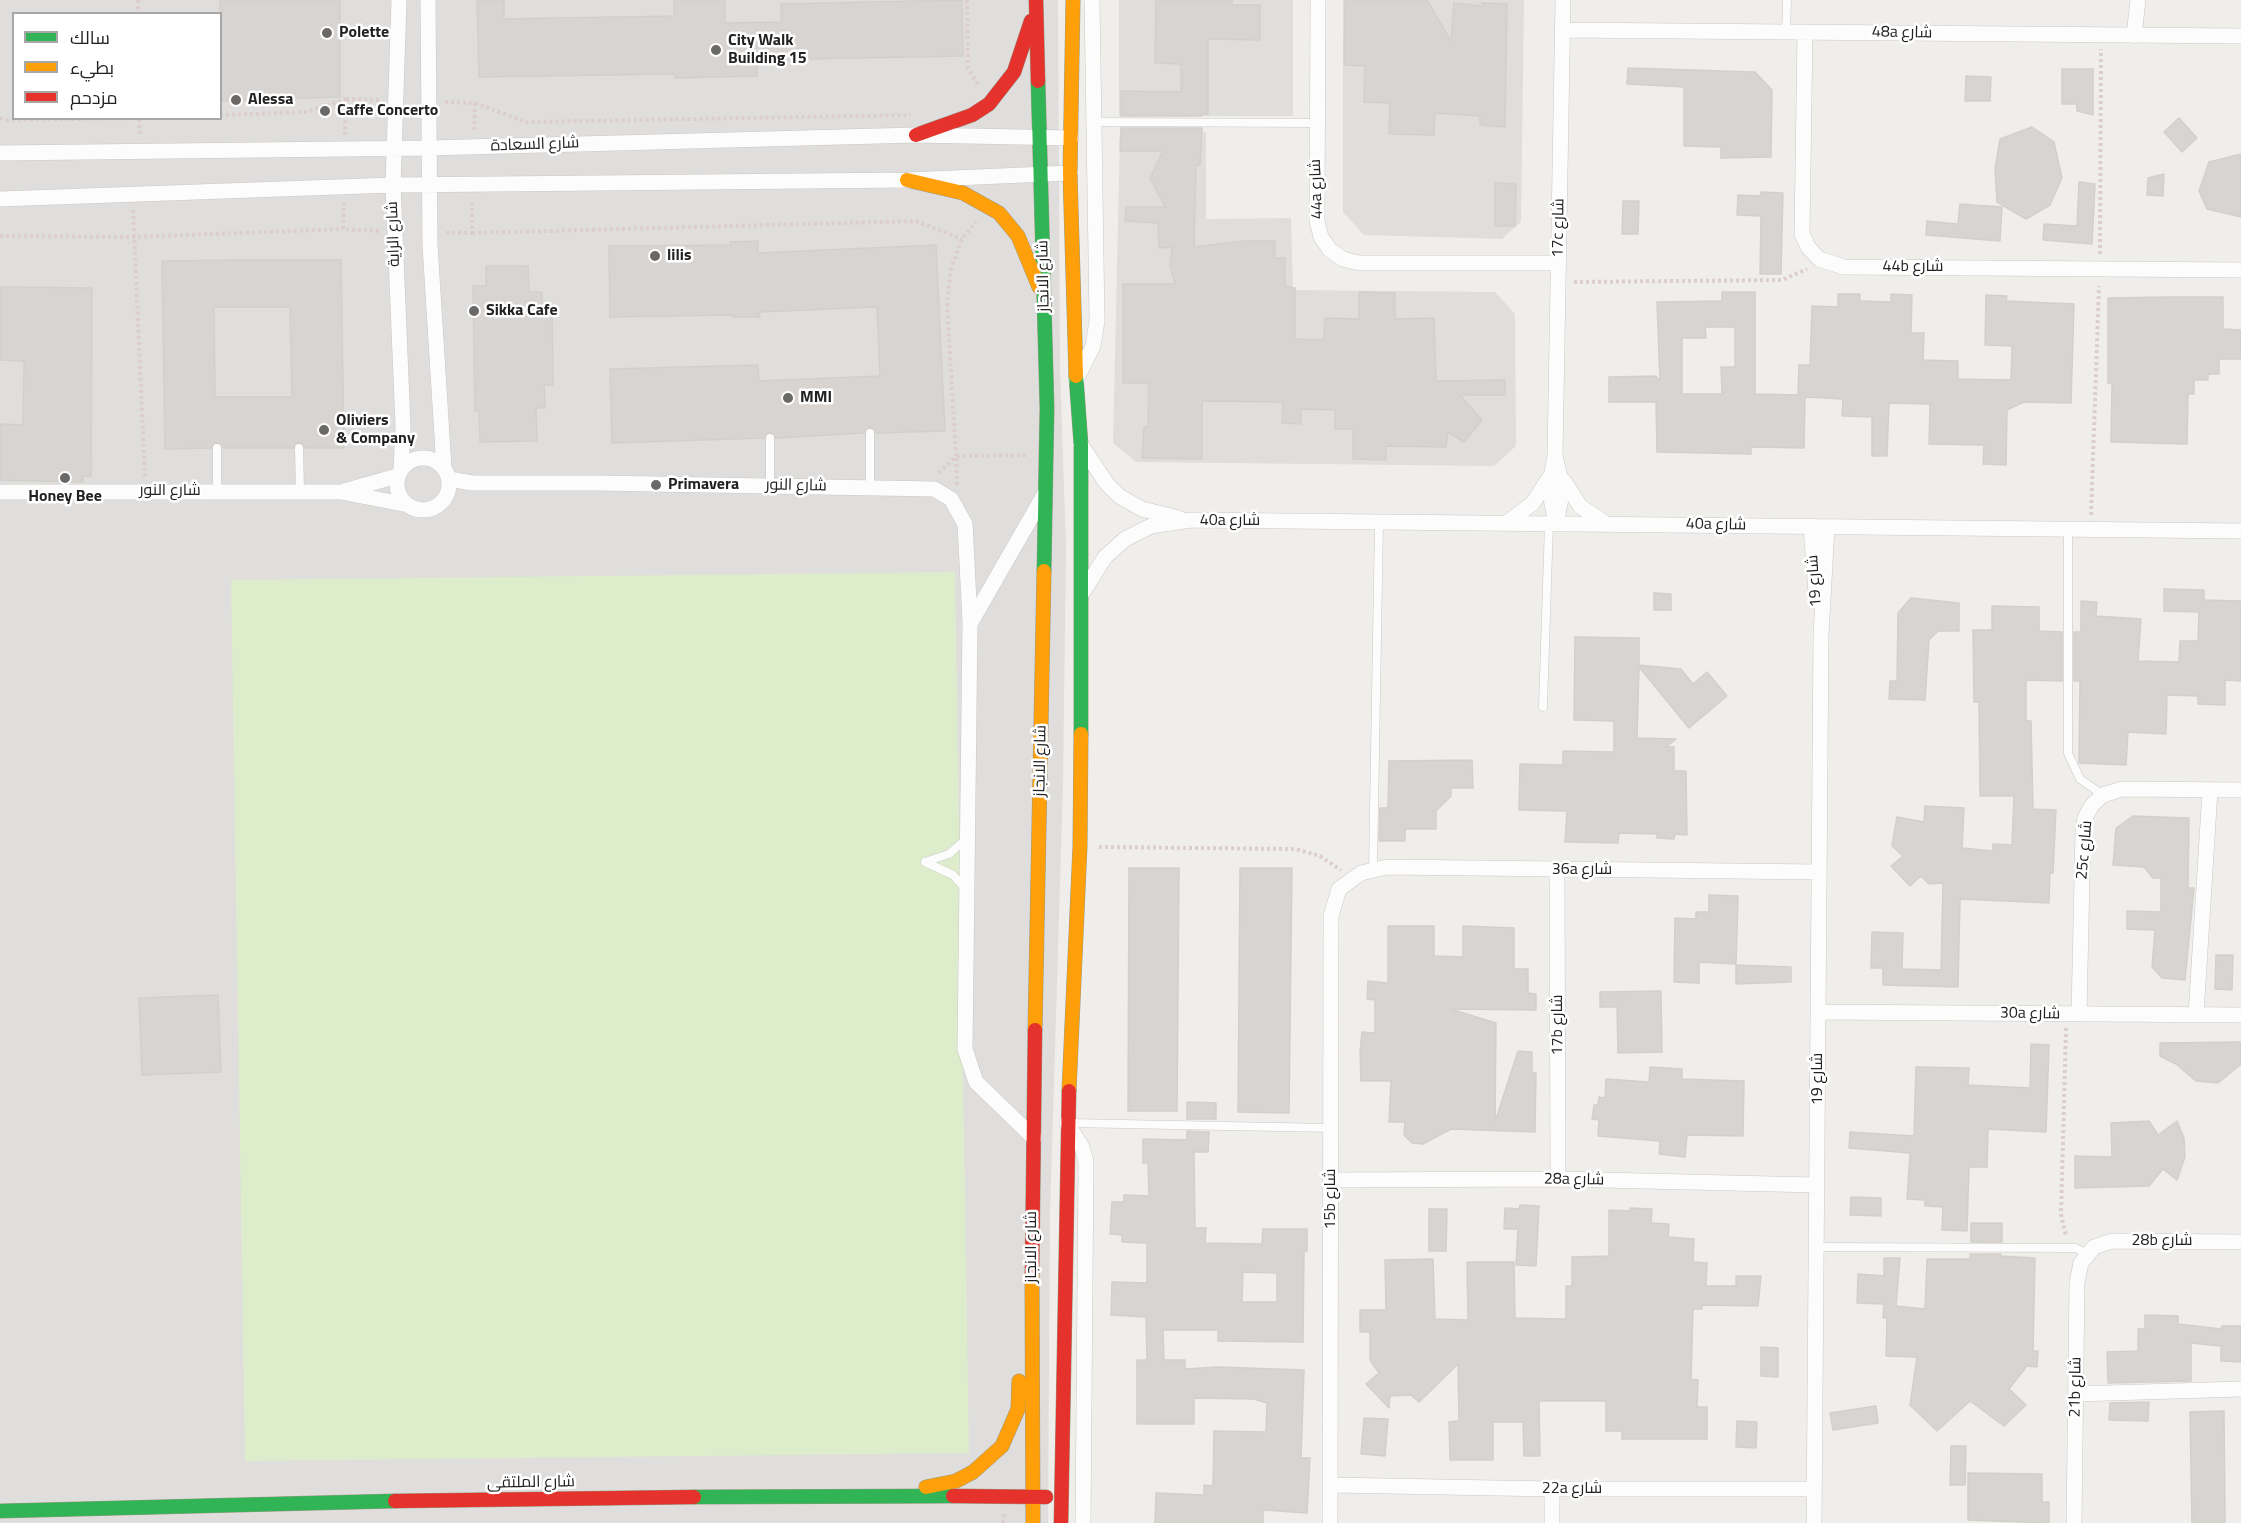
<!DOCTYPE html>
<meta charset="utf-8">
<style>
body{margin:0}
#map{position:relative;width:2241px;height:1523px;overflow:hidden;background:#f0eeeb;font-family:"Titillium Web",Cairo,sans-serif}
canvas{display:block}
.legend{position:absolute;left:12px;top:12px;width:210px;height:108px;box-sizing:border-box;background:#fff;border:2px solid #a7a7a7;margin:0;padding:8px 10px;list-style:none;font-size:18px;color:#222}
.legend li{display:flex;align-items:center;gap:12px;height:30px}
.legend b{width:30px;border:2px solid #a7a7a7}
</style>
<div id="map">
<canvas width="2241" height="1523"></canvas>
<ul class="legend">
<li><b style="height:8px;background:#30b455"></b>سالك</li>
<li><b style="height:8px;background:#ff9f0a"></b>بطيء</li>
<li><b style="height:8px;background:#e5322d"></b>مزدحم</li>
</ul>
</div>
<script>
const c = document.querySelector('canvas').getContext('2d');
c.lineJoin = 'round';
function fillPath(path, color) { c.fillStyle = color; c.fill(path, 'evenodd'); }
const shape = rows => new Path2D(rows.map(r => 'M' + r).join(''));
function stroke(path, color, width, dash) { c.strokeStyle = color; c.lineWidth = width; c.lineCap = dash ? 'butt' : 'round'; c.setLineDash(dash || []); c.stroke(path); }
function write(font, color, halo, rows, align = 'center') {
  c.font = font + ' "Titillium Web",Cairo,sans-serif'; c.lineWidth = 5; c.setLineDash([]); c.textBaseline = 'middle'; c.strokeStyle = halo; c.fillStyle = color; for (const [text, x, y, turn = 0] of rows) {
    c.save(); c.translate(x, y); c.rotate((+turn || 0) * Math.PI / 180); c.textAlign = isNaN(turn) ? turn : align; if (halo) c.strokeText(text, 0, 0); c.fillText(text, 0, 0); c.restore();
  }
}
const residential = shape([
 [0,0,1058,0,1060,370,1066,547,1063,784,1050,1214,1048,1523,0,1523],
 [14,14,220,14,220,118,14,118],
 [1119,0,1293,0,1293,116,1119,116],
 [1343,0,1524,0,1521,222,1502,239,1364,235,1343,212],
 [1206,132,1206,219,1291,218,1293,290,1495,292,1515,314,1516,446,1494,466,1136,462,1113,443,1120,133]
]);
const grass = shape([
 [955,572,969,1453,245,1461,231,580]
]);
const building = shape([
 [220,0,340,0,340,97,220,101,220,0],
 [477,0,504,0,504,19,674,16,674,0,725,0,725,23,781,22,781,4,962,0,963,56,757,60,757,76,675,78,675,74,479,77,477,0],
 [1156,0,1232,0,1232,5,1260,5,1260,40,1208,39,1208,114,1202,114,1202,116,1121,116,1121,91,1181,92,1181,64,1155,63,1156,0],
 [1345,0,1427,0,1451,41,1454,3,1482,6,1482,3,1507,4,1505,127,1480,125,1480,116,1435,113,1434,135,1389,134,1390,103,1364,102,1365,66,1344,65,1345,0],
 [1628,68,1755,72,1772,90,1771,157,1721,158,1721,147,1684,146,1684,87,1627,84,1628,68],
 [2062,69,2093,69,2093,115,2077,111,2077,104,2062,104,2062,69],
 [1966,76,1991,77,1990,101,1965,101,1966,76],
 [2179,118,2197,138,2182,152,2164,132,2179,118],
 [2032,127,2054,142,2062,178,2050,205,2026,219,1997,202,1995,169,2000,139,2032,127],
 [1121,128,1202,128,1200,165,1196,165,1194,247,1245,241,1275,241,1275,258,1285,258,1285,286,1295,288,1295,339,1324,340,1325,318,1359,319,1359,292,1395,293,1395,319,1434,318,1436,381,1505,380,1505,395,1460,395,1482,420,1464,442,1448,432,1446,447,1386,446,1386,460,1353,459,1353,429,1335,429,1335,410,1301,409,1301,424,1282,423,1283,402,1202,401,1202,459,1142,458,1144,427,1148,427,1149,383,1123,383,1123,284,1175,284,1170,265,1172,247,1159,248,1158,223,1125,221,1126,207,1165,207,1150,178,1163,151,1120,151,1121,128],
 [2241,154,2241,217,2207,209,2199,191,2209,162,2241,154],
 [2164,174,2163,196,2147,195,2148,178,2164,174],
 [2079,182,2095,184,2092,244,2043,240,2044,224,2077,226,2079,182],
 [1495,183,1516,184,1515,226,1495,226,1495,183],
 [1761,192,1783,193,1781,274,1760,274,1761,216,1737,215,1738,195,1761,196,1761,192],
 [1623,201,1639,201,1638,234,1622,234,1623,201],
 [1960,204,2002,207,2000,241,1926,235,1927,221,1958,224,1960,204],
 [758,241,758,253,936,245,945,431,876,433,869,427,864,433,776,438,769,432,764,438,612,443,610,369,758,365,759,381,880,376,877,307,759,312,760,317,733,317,733,315,610,317,609,246,730,245,730,242,758,241],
 [238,260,341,260,344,448,305,448,299,442,293,448,223,448,216,442,211,448,165,449,162,261,238,260],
 [214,307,290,307,292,397,215,397,214,307],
 [486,266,528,266,529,292,542,292,542,304,552,303,553,385,544,385,545,408,536,408,537,441,480,442,479,411,475,411,473,286,486,286,486,266],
 [0,287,92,288,91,476,83,476,83,482,0,480,0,424,23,425,24,361,0,360,0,287],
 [1722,292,1755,292,1755,394,1798,395,1799,365,1810,365,1812,306,1838,307,1838,294,1860,294,1860,301,1891,302,1891,294,1912,295,1911,333,1924,333,1923,360,1958,361,1958,379,2011,380,2012,346,1985,345,1986,295,2007,296,2006,301,2074,304,2071,403,2024,402,2007,410,2006,465,1983,464,1984,445,1929,444,1930,404,1889,403,1887,456,1872,456,1872,417,1842,416,1843,399,1805,397,1804,448,1751,447,1751,454,1657,452,1656,402,1609,402,1609,377,1656,376,1660,381,1657,302,1722,301,1722,292],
 [1705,327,1735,327,1735,367,1721,367,1722,394,1682,394,1682,338,1706,338,1705,327],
 [2166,297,2223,297,2223,329,2241,330,2241,359,2219,359,2219,374,2208,374,2208,380,2194,380,2194,394,2188,394,2187,444,2111,442,2112,383,2108,383,2108,298,2166,297],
 [2164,589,2204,590,2204,600,2241,601,2241,681,2225,680,2225,705,2198,704,2198,696,2167,695,2166,734,2128,732,2126,765,2079,763,2080,681,2074,681,2074,632,2081,632,2081,601,2097,602,2096,616,2141,619,2138,661,2179,662,2180,641,2198,641,2199,612,2164,611,2164,589],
 [1654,593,1671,594,1671,610,1654,610,1654,593],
 [1911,598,1959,603,1959,631,1938,631,1929,640,1925,700,1889,699,1890,681,1897,681,1898,613,1911,598],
 [1992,606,2039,607,2039,631,2062,632,2062,681,2026,680,2026,721,2031,721,2033,809,2056,810,2053,873,2050,873,2049,903,1960,899,1958,987,1883,985,1883,968,1871,968,1872,932,1903,933,1902,969,1941,970,1943,883,1929,884,1921,876,1910,886,1891,866,1903,856,1892,846,1897,817,1924,822,1925,806,1964,808,1962,848,1993,851,1993,844,2012,845,2014,796,1980,796,1979,702,1974,702,1973,630,1992,630,1992,606],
 [1575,637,1639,638,1639,665,1681,669,1693,684,1707,672,1727,696,1689,728,1639,667,1637,738,1676,739,1666,747,1674,747,1674,771,1686,771,1687,835,1675,834,1674,839,1657,838,1657,834,1619,833,1618,843,1565,842,1567,811,1519,810,1520,764,1563,765,1563,751,1614,752,1614,721,1574,720,1575,637],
 [1472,760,1473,788,1451,788,1451,796,1436,811,1436,829,1405,829,1405,841,1379,841,1380,808,1388,808,1389,761,1472,760],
 [2133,816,2189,818,2188,888,2194,888,2185,980,2162,978,2152,967,2155,930,2127,929,2127,911,2161,912,2161,878,2153,878,2144,867,2113,865,2116,828,2133,816],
 [1129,868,1179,868,1177,1111,1128,1111,1129,868],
 [1240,868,1292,868,1289,1113,1238,1112,1240,868],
 [1709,895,1738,896,1736,964,1699,962,1699,983,1674,982,1675,918,1696,919,1696,912,1709,912,1709,895],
 [1388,926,1434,926,1434,956,1463,957,1463,926,1514,928,1514,969,1528,969,1528,993,1536,994,1536,1010,1450,1009,1496,1023,1495,1122,1518,1051,1532,1052,1532,1072,1536,1073,1535,1132,1451,1129,1423,1144,1412,1143,1404,1135,1405,1122,1389,1122,1391,1081,1361,1081,1360,1052,1362,1032,1375,1033,1375,1000,1367,999,1368,981,1388,983,1388,926],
 [2216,955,2233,955,2232,990,2215,989,2216,955],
 [1736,965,1791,967,1791,982,1736,984,1736,965],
 [1661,991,1662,1052,1618,1053,1617,1007,1600,1007,1600,992,1661,991],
 [218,995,221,1072,142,1075,139,998,218,995],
 [2241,1042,2241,1064,2218,1083,2196,1081,2176,1064,2160,1056,2160,1043,2241,1042],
 [2031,1044,2049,1045,2046,1132,1988,1129,1987,1167,1969,1167,1967,1231,1942,1230,1943,1207,1925,1206,1925,1200,1907,1199,1910,1153,1849,1148,1850,1132,1914,1136,1916,1067,1969,1068,1968,1085,2030,1088,2031,1044],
 [1650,1067,1682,1069,1682,1079,1744,1081,1743,1136,1687,1135,1685,1157,1659,1154,1660,1141,1598,1136,1599,1120,1592,1119,1594,1105,1598,1105,1599,1097,1605,1098,1606,1079,1649,1082,1650,1067],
 [1187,1102,1216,1103,1216,1119,1187,1119,1187,1102],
 [2149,1121,2158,1135,2177,1121,2184,1138,2185,1157,2177,1180,2163,1169,2149,1186,2075,1188,2075,1156,2112,1157,2111,1123,2149,1121],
 [1187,1131,1209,1132,1208,1152,1194,1152,1195,1228,1206,1228,1205,1243,1262,1244,1263,1229,1307,1229,1307,1251,1304,1251,1303,1342,1218,1341,1218,1330,1163,1330,1164,1360,1185,1360,1185,1369,1218,1367,1304,1370,1301,1458,1310,1458,1307,1513,1263,1510,1263,1523,1155,1523,1156,1493,1204,1495,1204,1485,1213,1486,1214,1431,1266,1432,1267,1403,1254,1399,1194,1398,1194,1424,1137,1424,1137,1360,1147,1360,1146,1317,1111,1315,1112,1282,1147,1283,1147,1243,1122,1242,1122,1235,1110,1234,1112,1202,1124,1202,1124,1195,1149,1196,1148,1163,1143,1163,1143,1139,1187,1140,1187,1131],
 [1243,1272,1277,1273,1277,1302,1242,1302,1243,1272],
 [1851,1197,1881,1198,1881,1216,1850,1215,1851,1197],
 [1520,1205,1539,1206,1536,1266,1516,1265,1518,1229,1504,1229,1505,1208,1519,1209,1520,1205],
 [1630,1208,1652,1209,1651,1223,1669,1224,1668,1237,1694,1239,1693,1262,1707,1263,1706,1286,1736,1286,1736,1276,1761,1276,1758,1306,1702,1305,1702,1309,1693,1309,1691,1379,1698,1380,1697,1407,1707,1407,1707,1439,1622,1439,1622,1431,1606,1431,1606,1401,1539,1401,1540,1456,1524,1456,1523,1422,1493,1422,1493,1460,1450,1460,1449,1422,1459,1421,1458,1364,1419,1402,1411,1395,1390,1396,1389,1408,1366,1384,1379,1373,1370,1360,1370,1332,1360,1332,1360,1310,1386,1310,1385,1260,1433,1259,1435,1319,1468,1320,1467,1262,1514,1262,1515,1318,1566,1319,1566,1286,1572,1286,1572,1257,1609,1256,1609,1210,1630,1211,1630,1208],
 [1429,1209,1447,1209,1446,1251,1429,1251,1429,1209],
 [1971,1223,2002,1223,2002,1242,1971,1242,1971,1223],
 [1970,1254,2001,1254,2001,1256,2035,1258,2033,1351,2038,1351,2037,1367,2027,1366,2009,1389,2026,1405,2004,1426,1970,1401,1937,1431,1910,1405,1917,1357,1886,1356,1887,1318,1883,1318,1884,1304,1857,1303,1858,1274,1884,1276,1884,1258,1900,1258,1896,1306,1925,1309,1927,1259,1970,1259,1970,1254],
 [2145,1315,2178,1316,2178,1324,2221,1329,2222,1326,2241,1326,2241,1362,2221,1361,2221,1346,2191,1343,2191,1381,2108,1383,2107,1352,2138,1351,2138,1329,2145,1329,2145,1315],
 [1761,1347,1778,1348,1778,1377,1761,1376,1761,1347],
 [2149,1402,2148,1421,2109,1420,2110,1403,2149,1402],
 [1876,1406,1878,1423,1833,1430,1830,1413,1876,1406],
 [2224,1411,2225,1523,2192,1523,2190,1412,2224,1411],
 [1364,1418,1388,1419,1385,1456,1361,1454,1364,1418],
 [1737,1421,1757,1422,1756,1448,1736,1447,1737,1421],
 [1951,1446,1966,1446,1965,1485,1950,1485,1951,1446],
 [1968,1473,2042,1474,2042,1502,2049,1502,2049,1523,1968,1520,1968,1473]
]);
const path = shape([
 [138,0,138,14],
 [967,0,968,68,979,86],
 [445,102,475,103,474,131],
 [475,103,526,122,911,115],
 [220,115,307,112,346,99],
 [0,118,6,120,139,118],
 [139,119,140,135],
 [345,135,346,99,381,100],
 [344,202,343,229,380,231],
 [133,210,145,478],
 [446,233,472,233,472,201],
 [472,233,916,221,962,239],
 [0,236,133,237,343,229],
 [2100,254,2101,49],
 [1574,282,1782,280,1807,269],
 [939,473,956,456,947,305,951,269,962,239,976,222],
 [957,485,956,456,1028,455],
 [2091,515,2099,286],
 [1099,847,1296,849,1320,856,1341,870],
 [2066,1028,2061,1214,2066,1236],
 [1003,1523,1004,1514]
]);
const lane = shape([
 [1786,32,1787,0],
 [1092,122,1316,123],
 [870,433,870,486],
 [770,438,770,485],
 [299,448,300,491],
 [217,491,217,448],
 [2068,530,2068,753,2080,779,2103,795],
 [1543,707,1549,523],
 [928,861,949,854,966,839],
 [925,862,953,875,965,888],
 [1373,869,1379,522],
 [1069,1123,1331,1128],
 [1816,1247,2076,1248,2087,1254]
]);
const street = shape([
 [399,0,393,185,403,426,401,469],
 [428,0,430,245,444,468],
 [1318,0,1317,221,1321,237,1330,250,1343,259,1359,263,1559,263],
 [1563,30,2241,36],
 [1805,32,1802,234,1808,247,1819,259,1844,267,2241,270],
 [2134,36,2138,0],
 [0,153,430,148,916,135,1071,138],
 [0,199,393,185,907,180,1070,173],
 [1076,380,1093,346,1097,321,1092,0],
 [1081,445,1107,484,1119,496,1142,509,1179,518],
 [1555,456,1563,489,1556,523],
 '397 484a26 26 0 1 1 52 0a26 26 0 1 1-52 0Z',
 [449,479,472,483,597,483,934,489,951,499,965,524,970,621],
 [1564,481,1580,506,1605,523],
 [344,491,397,476],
 [0,492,341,492,408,505],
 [1508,522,1533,503,1549,478],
 [1556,524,1549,488,1555,456,1563,0],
 [1811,526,1816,593],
 [1083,592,1105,557,1125,539,1151,526,1191,520,2241,531],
 [1557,870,1558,1179],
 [1818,1012,2241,1015],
 [2079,1014,2083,832,2085,818,2092,805,2103,795,2122,789,2241,790],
 [2196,1015,2210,790],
 [1067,1123,1082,1147,1086,1162,1083,1523],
 [1034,1138,976,1082,965,1049,970,624,1044,495],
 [1331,1180,1558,1179,1817,1185],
 [2076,1394,2241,1389],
 [1331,1485,1552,1489,1814,1489],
 [1330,1523,1331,916,1339,889,1361,873,1387,867,1819,872],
 [1552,1523,1552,1489],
 [1814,1523,1821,635,1827,527],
 [2074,1523,2077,1282,2081,1263,2094,1247,2112,1241,2241,1242]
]);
const fast = shape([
 [1038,81,1047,408,1044,571],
 [1076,376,1081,445,1081,734],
 [694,1497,953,1496],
 [0,1511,395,1501]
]);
const slow = shape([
 [1073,0,1070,173,1076,376],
 [907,180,963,193,999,213,1018,236,1039,287],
 [1035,1030,1044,571],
 [1069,1091,1080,846,1081,734],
 [1032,1273,1033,1523],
 [926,1487,956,1481,973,1472,1002,1446,1018,1409,1019,1381]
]);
const jam = shape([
 [1036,0,1038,81],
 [916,135,972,115,989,104,1014,72,1031,21],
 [1032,1273,1035,1030],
 [953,1496,1046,1497],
 [395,1501,694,1497],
 [1061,1523,1069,1091]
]);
const markers = [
 [327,33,6,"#6a6968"],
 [716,50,6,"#6a6968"],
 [236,100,6,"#6a6968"],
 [325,111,6,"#6a6968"],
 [655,256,6,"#6a6968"],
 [474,311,6,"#6a6968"],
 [788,398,6,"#6a6968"],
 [324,430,6,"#6a6968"],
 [65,478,6,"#6a6968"],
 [656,485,6,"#6a6968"]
];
const poiNames = [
 ["Polette",339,33],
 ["City Walk",728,41],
 ["Building 15",728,59],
 ["Alessa",248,100],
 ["Caffe Concerto",337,111],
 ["lilis",667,256],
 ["Sikka Cafe",486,311],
 ["MMI",800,398],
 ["Oliviers",336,421],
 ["& Company",336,439],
 ["Primavera",668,485],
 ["Honey Bee",65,497,"center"]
];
const streetNames = [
 ["48a شارع",1902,33,1],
 ["شارع السعادة",535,145,-2],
 ["44a شارع",1317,189,-92],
 ["17c شارع",1559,228,-89],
 ["شارع الراية",394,234,-92],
 ["44b شارع",1913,267],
 ["شارع الانجاز",1044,276,-91],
 ["شارع النور",796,486,1],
 ["شارع النور",170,491],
 ["40a شارع",1230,521],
 ["40a شارع",1716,525,1],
 ["شارع 19",1815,581,-94],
 ["شارع الانجاز",1041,761,-89],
 ["25c شارع",2085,850,-85],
 ["36a شارع",1582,870],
 ["30a شارع",2030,1014,1],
 ["17b شارع",1558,1025,-90],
 ["شارع 19",1818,1079,-90],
 ["28a شارع",1574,1180,1],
 ["15b شارع",1331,1199,-90],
 ["28b شارع",2162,1241],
 ["شارع الانجاز",1032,1247,-90],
 ["21b شارع",2076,1387,-89],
 ["شارع الملتقى",531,1483,-1],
 ["22a شارع",1572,1489]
];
fillPath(residential, '#dfdedc');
fillPath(grass, '#ddeccb');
fillPath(building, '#d7d4d2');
stroke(building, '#d3d0cc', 1.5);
stroke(lane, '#c9c8c7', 9);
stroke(street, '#c9c8c7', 16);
stroke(fast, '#999a82', 15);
stroke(slow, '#999a82', 15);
stroke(jam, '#999a82', 15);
stroke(path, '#dccecd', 4, [3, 3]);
stroke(lane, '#fdfcfc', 8);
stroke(street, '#fdfcfc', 15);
stroke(fast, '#30b455', 14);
stroke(slow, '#ff9f0a', 14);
stroke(jam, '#e5322d', 14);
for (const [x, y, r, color] of markers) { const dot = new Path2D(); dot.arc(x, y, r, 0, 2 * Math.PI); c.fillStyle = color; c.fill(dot); stroke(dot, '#fff', 2); }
write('bold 16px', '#222', '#fff', poiNames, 'left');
write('16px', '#222', '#fff', streetNames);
</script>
